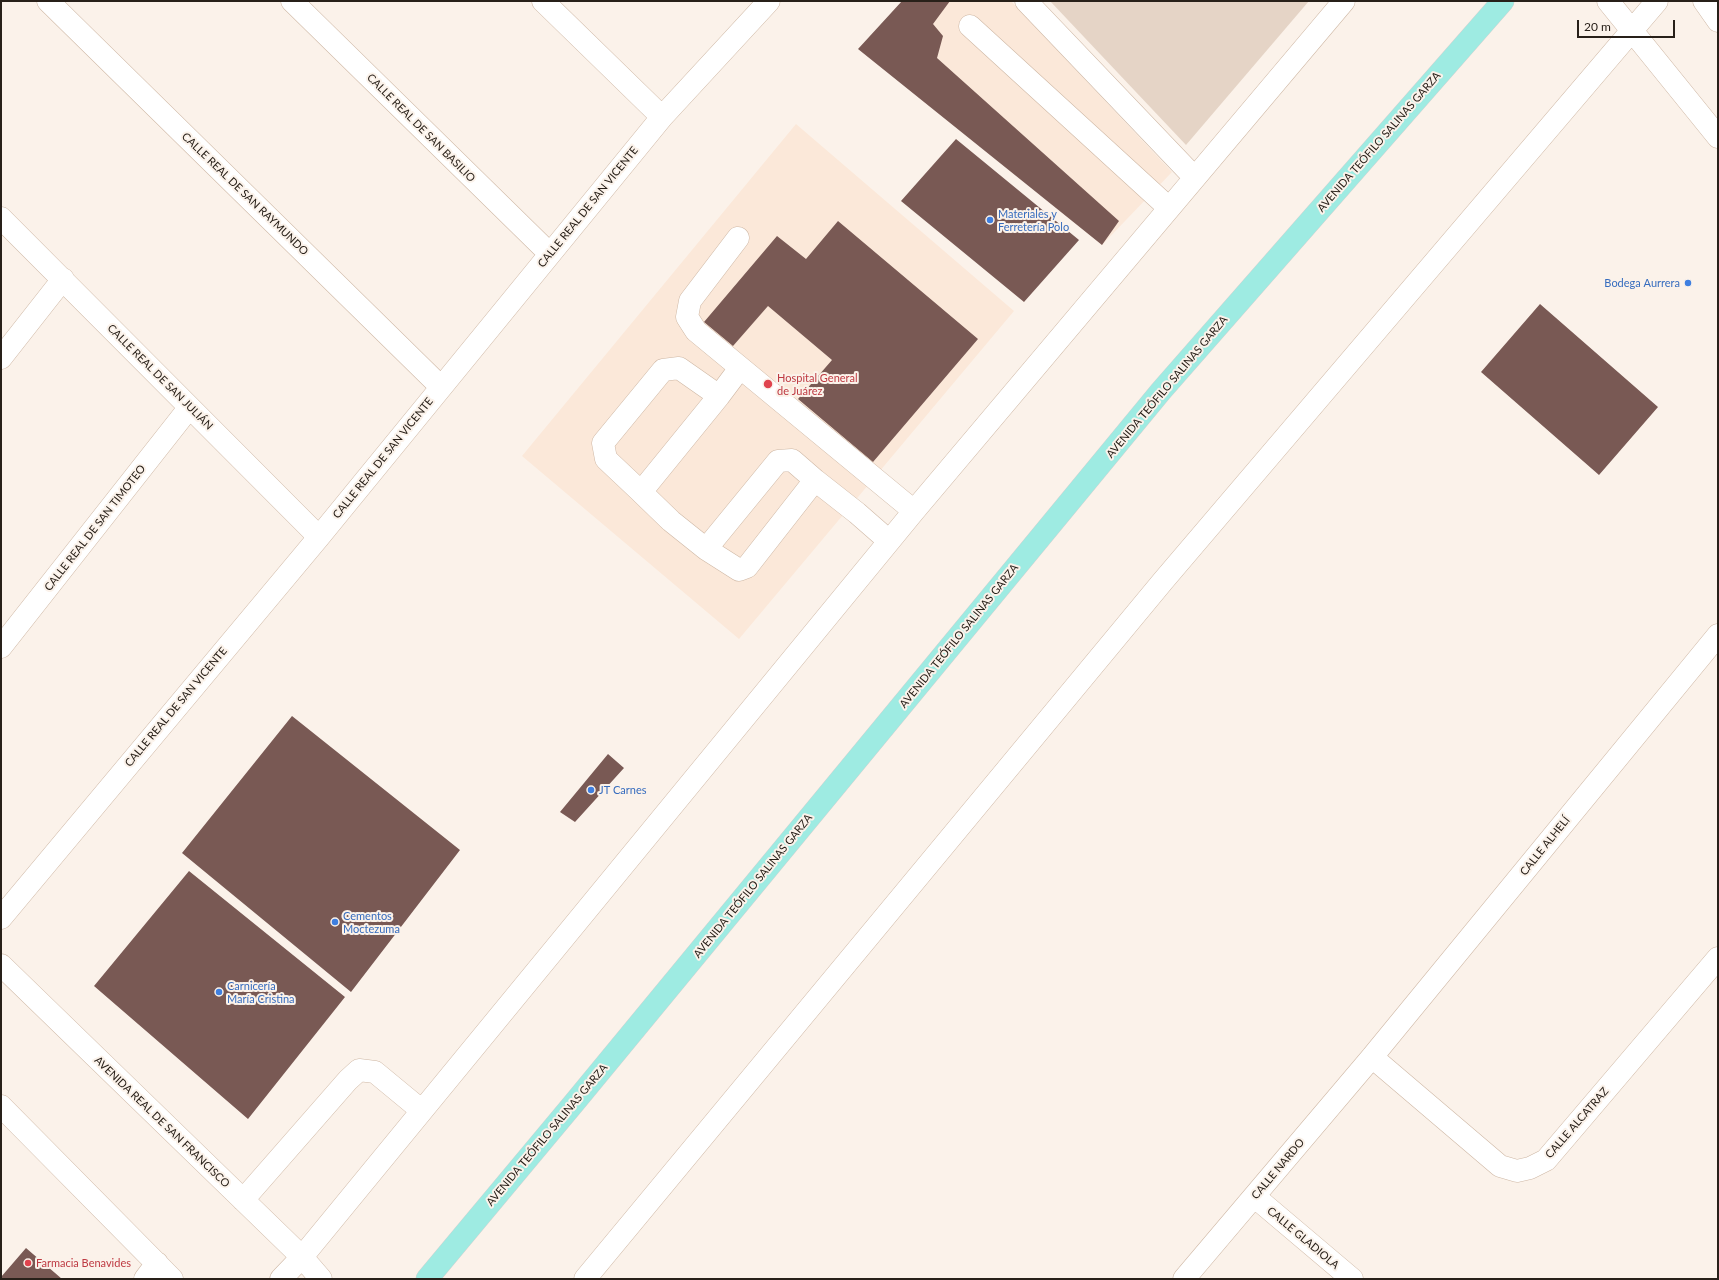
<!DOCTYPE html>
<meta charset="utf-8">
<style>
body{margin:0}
#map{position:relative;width:1719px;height:1280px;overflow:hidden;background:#fbf2ea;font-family:Lato,sans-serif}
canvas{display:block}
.frame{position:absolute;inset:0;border:2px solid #282019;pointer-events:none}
.scale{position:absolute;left:1577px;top:20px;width:98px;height:18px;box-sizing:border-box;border:2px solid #282019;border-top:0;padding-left:5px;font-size:12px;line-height:14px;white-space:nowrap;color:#282019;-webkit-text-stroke:3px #fbf2ea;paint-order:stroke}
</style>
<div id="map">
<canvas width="1719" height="1280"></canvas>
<div class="frame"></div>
<div class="scale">20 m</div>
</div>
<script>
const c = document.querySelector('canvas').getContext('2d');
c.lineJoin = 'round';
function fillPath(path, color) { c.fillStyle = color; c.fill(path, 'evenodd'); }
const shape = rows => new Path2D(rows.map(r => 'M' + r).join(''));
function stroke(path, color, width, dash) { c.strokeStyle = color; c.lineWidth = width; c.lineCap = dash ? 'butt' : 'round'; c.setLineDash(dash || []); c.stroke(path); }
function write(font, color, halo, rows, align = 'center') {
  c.font = font + ' Lato,sans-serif'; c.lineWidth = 4; c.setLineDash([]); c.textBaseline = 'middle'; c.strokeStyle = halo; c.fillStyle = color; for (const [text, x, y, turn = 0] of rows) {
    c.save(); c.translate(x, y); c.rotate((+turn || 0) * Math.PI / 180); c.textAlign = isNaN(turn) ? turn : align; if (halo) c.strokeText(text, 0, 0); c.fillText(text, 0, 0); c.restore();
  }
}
const built = shape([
 [909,1,1011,1,1172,172,1102,245,867,53],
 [796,124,1014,311,739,639,522,456]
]);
const green = shape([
 [1050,1,1309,1,1186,145]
]);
const building = shape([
 [902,1,950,1,933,24,943,36,937,58,1119,221,1102,245,858,49],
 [956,139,1079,240,1024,302,901,201],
 [838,221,978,339,873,462,798,399,832,360,768,306,733,346,704,322,777,236,806,259],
 [1540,304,1658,407,1599,475,1481,372],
 [292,716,460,850,351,992,182,853],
 [608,754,624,768,575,822,560,812],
 [189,871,345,997,248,1119,94,986],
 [26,1248,62,1279,1,1279,1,1277]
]);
const minor = shape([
 [48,1,441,387],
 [292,1,550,254],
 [543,1,662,117],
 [1026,1,1194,177],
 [1608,1,1718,137],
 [1704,1,1718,21],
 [970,26,1169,208],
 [1,218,319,537],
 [738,238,690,301,687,317,696,331,914,511],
 [1,358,63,279],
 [719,396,679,368,663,370,603,443,606,459,641,492,719,396,740,368],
 [641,492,671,521,706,549,739,570,747,567,815,480,857,513,889,541],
 [706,549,778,461,792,460,815,480],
 [1,647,189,408],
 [1,918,319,537,662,117,769,1],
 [1,965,302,1257,321,1279],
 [1372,1057,1500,1166,1517,1171,1530,1168,1546,1160,1718,958],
 [1,1106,172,1279],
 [1255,1197,1352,1279],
 [243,1200,348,1080,359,1070,375,1072,421,1110],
 [145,1279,157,1263],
 [281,1279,302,1257,914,511,1344,1],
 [585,1279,1163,581,1657,1],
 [1184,1279,1372,1057,1718,635]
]);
const major = shape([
 [427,1279,574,1103,1161,391,1503,1]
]);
const markers = [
 [990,220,4,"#3f7fe0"],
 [1688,283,4,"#3f7fe0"],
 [768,384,5,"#e0444e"],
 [591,790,4,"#3f7fe0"],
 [335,922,4,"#3f7fe0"],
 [219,992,4,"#3f7fe0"],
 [28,1263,4,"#e0444e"]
];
const streetNames = [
 ["CALLE REAL DE SAN BASILIO",421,128,45],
 ["AVENIDA TEÓFILO SALINAS GARZA",1379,142,-49],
 ["CALLE REAL DE SAN RAYMUNDO",245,194,44],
 ["CALLE REAL DE SAN VICENTE",588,207,-51],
 ["CALLE REAL DE SAN JULIÁN",160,377,45],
 ["AVENIDA TEÓFILO SALINAS GARZA",1167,387,-50],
 ["CALLE REAL DE SAN VICENTE",383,458,-51],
 ["CALLE REAL DE SAN TIMOTEO",95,528,-52],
 ["AVENIDA TEÓFILO SALINAS GARZA",959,636,-51],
 ["CALLE REAL DE SAN VICENTE",176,707,-50],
 ["CALLE ALHELÍ",1545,846,-51],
 ["AVENIDA TEÓFILO SALINAS GARZA",753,886,-51],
 ["AVENIDA REAL DE SAN FRANCISCO",162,1122,44],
 ["CALLE ALCATRAZ",1577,1123,-49],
 ["AVENIDA TEÓFILO SALINAS GARZA",547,1135,-50],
 ["CALLE NARDO",1278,1169,-50],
 ["CALLE GLADIOLA",1303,1238,40]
];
const shopNames = [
 ["Materiales y",998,214],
 ["Ferretería Polo",998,227],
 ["Bodega Aurrera",1680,283,"right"],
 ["JT Carnes",599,790],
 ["Cementos",343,916],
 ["Moctezuma",343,929],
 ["Carnicería",227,986],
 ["María Cristina",227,999]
];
const healthNames = [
 ["Hospital General",777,378],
 ["de Juárez",777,391],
 ["Farmacia Benavides",36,1263]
];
fillPath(built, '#fbe8d9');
fillPath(green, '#e5d4c6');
fillPath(building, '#795954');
stroke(minor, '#ceb7a4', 23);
stroke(major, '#d4d2d1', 23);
stroke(minor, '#fff', 22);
stroke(major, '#9eebe2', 22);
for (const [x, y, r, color] of markers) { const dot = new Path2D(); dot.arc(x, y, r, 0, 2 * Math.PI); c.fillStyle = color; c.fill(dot); stroke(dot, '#fbf2ea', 1.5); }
write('11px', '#282019', '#fbf2ea', streetNames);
write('11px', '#366cbe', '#fbf2ea', shopNames, 'left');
write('11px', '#be3a42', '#fbf2ea', healthNames, 'left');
</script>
